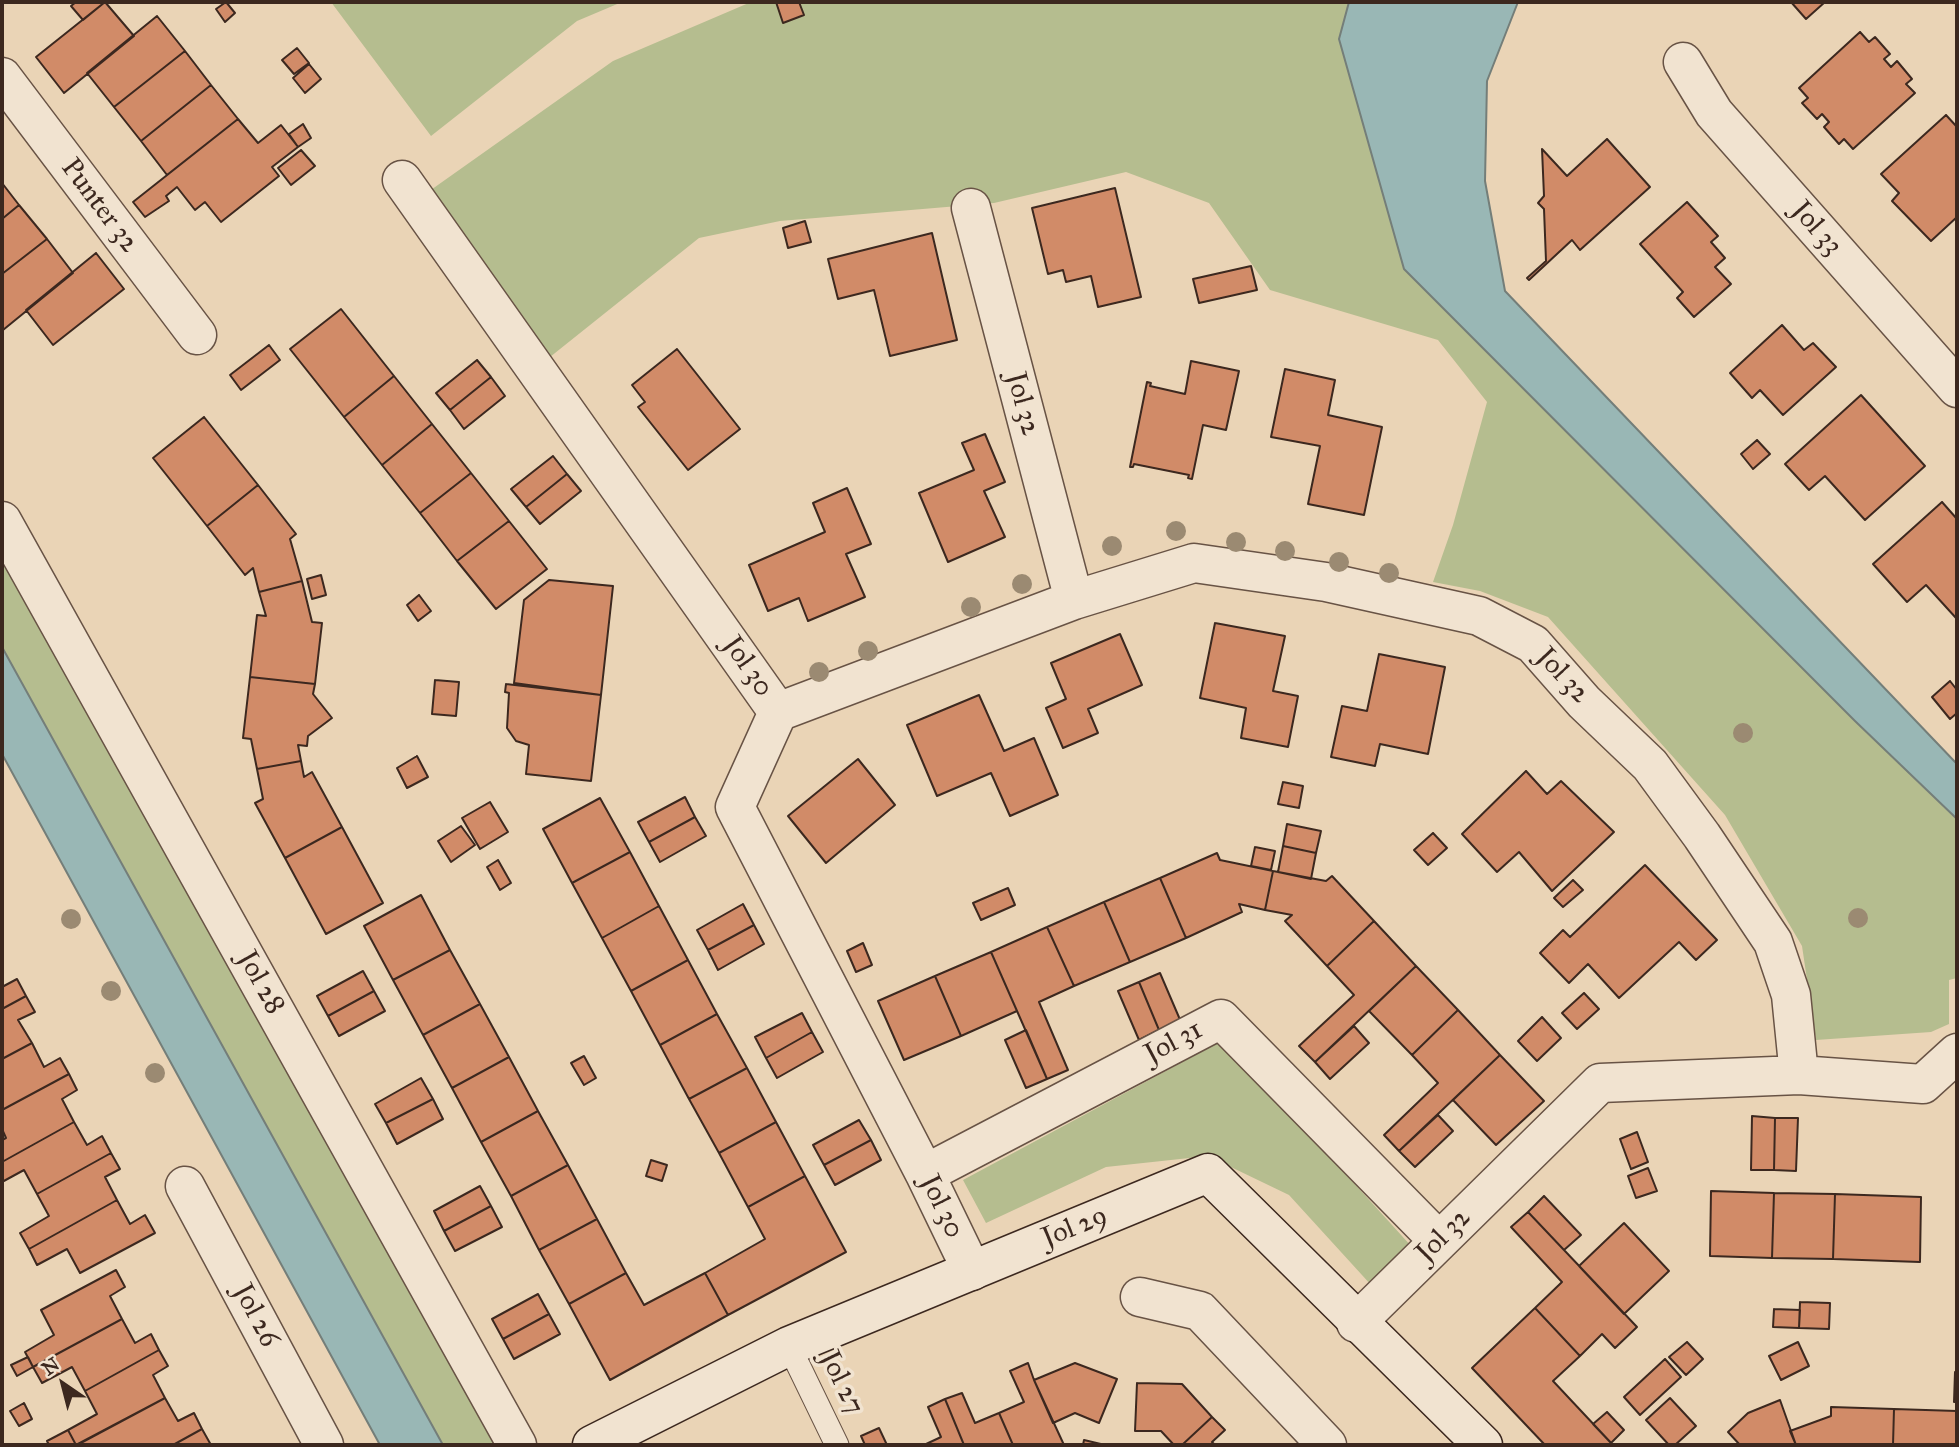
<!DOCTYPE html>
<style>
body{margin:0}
#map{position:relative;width:1959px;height:1447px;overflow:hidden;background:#ead4b6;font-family:"IM FELL Great Primer",serif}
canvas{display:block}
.frame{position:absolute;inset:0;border:4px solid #3c281f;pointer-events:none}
.north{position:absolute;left:28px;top:1349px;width:70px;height:70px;-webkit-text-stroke:5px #f1e3d0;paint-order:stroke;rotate:325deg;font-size:19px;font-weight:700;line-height:28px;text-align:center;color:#3c281f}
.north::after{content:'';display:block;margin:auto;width:24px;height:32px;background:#3c281f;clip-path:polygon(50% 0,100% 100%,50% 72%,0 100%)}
</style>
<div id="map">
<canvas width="1959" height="1447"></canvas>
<div class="frame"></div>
<div class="north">N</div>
</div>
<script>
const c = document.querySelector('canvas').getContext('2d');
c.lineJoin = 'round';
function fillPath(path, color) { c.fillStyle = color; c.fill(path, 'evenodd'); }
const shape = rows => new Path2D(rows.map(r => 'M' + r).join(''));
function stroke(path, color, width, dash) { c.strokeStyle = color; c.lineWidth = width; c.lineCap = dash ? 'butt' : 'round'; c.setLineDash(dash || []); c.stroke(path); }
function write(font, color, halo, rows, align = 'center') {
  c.font = font + ' "IM FELL Great Primer",serif'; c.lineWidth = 7; c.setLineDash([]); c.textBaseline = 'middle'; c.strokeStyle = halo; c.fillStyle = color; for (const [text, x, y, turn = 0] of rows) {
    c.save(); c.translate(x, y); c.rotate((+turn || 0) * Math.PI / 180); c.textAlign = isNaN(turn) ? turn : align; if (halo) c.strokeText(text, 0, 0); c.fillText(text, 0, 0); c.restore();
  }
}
const green = shape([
 [331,2,622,2,577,21,431,136],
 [751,2,1349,2,1339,39,1405,269,1855,721,1957,819,1957,978,1949,980,1949,1024,1931,1032,1816,1040,1802,946,1725,815,1548,617,1480,591,1433,582,1453,525,1487,402,1438,340,1270,290,1209,203,1126,172,994,203,780,221,699,238,550,357,428,192,613,61],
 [2,552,513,1445,443,1445,2,647],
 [1218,1043,1291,1114,1412,1247,1372,1286,1289,1195,1208,1156,1106,1167,986,1223,963,1180]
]);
const water = shape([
 [1349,2,1518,2,1487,81,1485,181,1505,291,1957,764,1957,819,1855,721,1404,269,1339,39,1349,2],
 [2,647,443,1445,380,1445,2,754,2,647]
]);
const building = shape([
 [76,2,105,2,83,20,71,6,76,2],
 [105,2,134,36,64,93,36,57,105,2],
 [226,2,235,13,225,22,216,9,226,2],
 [776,2,799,2,804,15,783,23,776,2],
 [1791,2,1825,2,1806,19,1791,2],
 [157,16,185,51,114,107,87,73,157,16],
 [1860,32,1869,42,1875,37,1890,54,1884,59,1891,67,1897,61,1912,79,1906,84,1915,93,1853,149,1844,139,1839,144,1824,127,1829,122,1822,114,1817,119,1802,103,1808,98,1799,88,1860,32],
 [297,48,309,63,294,74,282,60,297,48],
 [185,51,211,85,141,141,114,107,185,51],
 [309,64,321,79,305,93,293,78,309,64],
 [211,85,238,119,167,175,141,141,211,85],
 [1946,115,1957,127,1957,217,1931,241,1892,201,1899,193,1881,174,1946,115],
 [238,119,258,143,281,125,298,147,272,167,279,176,221,222,205,202,195,210,177,187,166,196,169,201,145,217,133,202,238,119],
 [303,124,311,138,298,147,289,134,303,124],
 [1607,139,1650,187,1580,250,1572,240,1529,280,1527,278,1546,261,1544,209,1538,203,1544,196,1542,149,1567,176,1607,139],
 [301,150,315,166,291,185,278,168,301,150],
 [2,183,19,205,2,219,2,183],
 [1115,188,1141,297,1098,307,1091,276,1066,282,1063,270,1048,274,1032,208,1115,188],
 [1687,202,1718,236,1711,242,1725,258,1715,267,1731,284,1694,317,1677,298,1683,292,1640,244,1687,202],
 [19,205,47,239,2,274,2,219,19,205],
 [805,221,811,242,788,248,783,228,805,221],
 [932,233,957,340,890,356,874,290,838,299,828,259,932,233],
 [47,239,73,273,3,330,2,274,47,239],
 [96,253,124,289,53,345,26,310,96,253],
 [1251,266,1257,290,1199,303,1193,279,1251,266],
 [341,309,394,376,344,417,290,349,341,309],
 [1782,325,1804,350,1813,343,1836,367,1783,415,1760,390,1752,398,1730,373,1782,325],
 [269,345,280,360,241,390,230,375,269,345],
 [677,349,740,429,688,470,638,407,645,402,632,385,677,349],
 [477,360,491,377,450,410,436,393,477,360],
 [1191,361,1239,371,1226,430,1203,425,1192,479,1188,478,1189,475,1134,464,1133,467,1130,467,1147,382,1151,383,1150,386,1185,394,1191,361],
 [1285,369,1335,380,1328,415,1382,427,1364,515,1308,504,1320,446,1271,437,1285,369],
 [394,376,432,424,382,465,344,417,394,376],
 [491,377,505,396,464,429,450,410,491,377],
 [1861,395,1925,466,1865,520,1825,476,1809,490,1785,464,1861,395],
 [204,417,258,485,207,526,153,458,204,417],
 [432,424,471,473,420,513,382,465,432,424],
 [985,434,1005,482,984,491,1005,537,948,562,919,493,974,470,962,443,985,434],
 [1757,440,1770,454,1753,469,1741,454,1757,440],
 [553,456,567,474,526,507,511,489,553,456],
 [471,473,509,521,457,561,420,513,471,473],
 [567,474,581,491,540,524,526,507,567,474],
 [258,485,296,534,290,539,302,581,259,592,253,568,245,575,207,526,258,485],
 [847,488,871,544,846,554,865,597,808,621,799,598,768,611,749,565,825,532,813,503,847,488],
 [1942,502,1957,519,1956,618,1926,585,1907,602,1873,564,1942,502],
 [509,521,547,569,496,609,457,561,509,521],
 [321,575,326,595,312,599,307,579,321,575],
 [549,580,613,586,601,695,514,683,524,600,549,580],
 [302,581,312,622,322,623,315,684,250,677,257,615,266,616,259,592,302,581],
 [419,595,431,611,418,621,407,605,419,595],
 [1215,623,1285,636,1273,691,1298,696,1288,747,1241,738,1246,708,1200,698,1215,623],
 [1120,634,1142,685,1088,709,1098,733,1063,748,1046,708,1066,699,1051,663,1120,634],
 [1379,654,1445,667,1428,754,1380,744,1375,766,1331,757,1342,706,1367,711,1379,654],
 [250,677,315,684,313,694,332,718,308,736,307,746,298,745,301,761,257,769,251,739,243,738,250,677],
 [435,680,459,682,456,716,432,714,435,680],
 [1950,681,1957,690,1957,713,1950,719,1932,697,1950,681],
 [506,684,601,695,591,781,526,774,529,745,516,741,507,728,509,693,505,692,506,684],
 [979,695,1004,751,1034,738,1058,795,1010,816,991,773,937,796,907,725,979,695],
 [417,756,428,777,407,788,397,768,417,756],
 [858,759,895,805,826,863,788,816,858,759],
 [301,761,304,777,312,772,342,827,285,858,255,803,263,799,257,769,301,761],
 [1526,771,1547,794,1561,781,1614,832,1552,891,1519,852,1497,872,1462,834,1526,771],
 [1283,782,1303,786,1299,808,1278,804,1283,782],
 [685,797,695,817,649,842,638,822,685,797],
 [600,798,630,852,572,883,543,829,600,798],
 [490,802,508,832,480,849,462,818,490,802],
 [695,817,706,836,660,862,649,842,695,817],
 [1287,824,1321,831,1316,853,1283,846,1287,824],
 [461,826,475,845,451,862,438,841,461,826],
 [342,827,383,903,326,934,285,858,342,827],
 [1433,833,1447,848,1428,865,1414,850,1433,833],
 [1283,846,1316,853,1311,879,1278,872,1283,846],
 [1255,847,1275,851,1271,870,1251,866,1255,847],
 [630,852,659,906,602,938,572,883,630,852],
 [1217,853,1220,860,1273,871,1265,910,1239,904,1242,912,1186,938,1160,878,1217,853],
 [498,860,511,883,500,890,487,867,498,860],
 [1645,865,1717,940,1696,960,1679,942,1619,998,1588,964,1569,983,1540,953,1563,930,1570,937,1645,865],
 [1273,871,1326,881,1332,876,1374,921,1327,966,1285,921,1292,915,1265,910,1273,871],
 [1160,878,1186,938,1130,962,1104,902,1160,878],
 [1573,880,1583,890,1563,907,1554,898,1573,880],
 [1008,888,1015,905,981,920,973,903,1008,888],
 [421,895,450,950,393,980,364,926,421,895],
 [1104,902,1130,962,1074,986,1047,927,1104,902],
 [743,904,754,925,708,950,697,930,743,904],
 [659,906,688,960,631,991,602,938,659,906],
 [1374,921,1416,966,1315,1062,1299,1046,1354,995,1327,966,1374,921],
 [754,925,764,944,718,970,708,950,754,925],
 [1047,927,1074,986,1039,1002,1068,1070,1047,1079,991,952,1047,927],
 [863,943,872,965,856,972,847,951,863,943],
 [450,950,480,1004,423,1035,393,980,450,950],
 [991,952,1017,1011,961,1036,935,976,991,952],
 [688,960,717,1014,660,1045,631,991,688,960],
 [1416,966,1458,1010,1412,1055,1369,1011,1416,966],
 [363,971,374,991,328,1016,317,996,363,971],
 [1160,973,1181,1022,1159,1030,1139,982,1160,973],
 [935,976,961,1036,904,1060,878,1001,935,976],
 [17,979,26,996,2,1009,2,987,17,979],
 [1139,982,1159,1030,1139,1040,1118,991,1139,982],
 [374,991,385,1011,339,1036,328,1016,374,991],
 [1584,993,1599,1009,1577,1029,1562,1013,1584,993],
 [26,996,35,1012,18,1020,32,1043,2,1059,2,1009,26,996],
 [480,1004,509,1057,452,1088,423,1035,480,1004],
 [1458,1010,1500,1055,1399,1151,1384,1135,1438,1083,1412,1055,1458,1010],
 [802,1013,812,1032,766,1058,755,1037,802,1013],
 [717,1014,747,1068,689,1099,660,1045,717,1014],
 [1542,1017,1561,1038,1537,1061,1518,1041,1542,1017],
 [1354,1026,1369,1043,1330,1079,1315,1062,1354,1026],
 [1026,1030,1047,1079,1026,1088,1005,1040,1026,1030],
 [812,1032,823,1052,777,1078,766,1058,812,1032],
 [32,1043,44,1067,60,1058,69,1074,2,1110,2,1059,32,1043],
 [1500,1055,1544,1101,1496,1145,1453,1100,1500,1055],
 [584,1056,596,1078,584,1085,571,1063,584,1056],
 [509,1057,538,1111,481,1142,452,1088,509,1057],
 [747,1068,776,1122,719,1153,689,1099,747,1068],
 [69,1074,77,1090,62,1099,74,1122,2,1162,2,1140,6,1138,2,1129,2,1110,69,1074],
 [421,1078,433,1099,386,1123,375,1104,421,1078],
 [433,1099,443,1119,397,1144,386,1123,433,1099],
 [538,1111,568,1165,511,1196,481,1142,538,1111],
 [1438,1115,1453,1131,1415,1167,1399,1151,1438,1115],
 [1752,1116,1775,1118,1774,1170,1751,1170,1752,1116],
 [1775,1118,1798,1118,1796,1171,1774,1170,1775,1118],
 [859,1120,871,1140,824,1165,813,1145,859,1120],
 [74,1122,87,1145,102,1136,111,1153,37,1194,24,1170,2,1182,2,1162,74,1122],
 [776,1122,805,1176,748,1207,719,1153,776,1122],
 [1637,1132,1648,1162,1631,1169,1620,1139,1637,1132],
 [871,1140,881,1160,835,1185,824,1165,871,1140],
 [111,1153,120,1169,105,1177,117,1200,29,1249,20,1233,49,1216,37,1194,111,1153],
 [651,1160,667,1165,662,1181,646,1176,651,1160],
 [568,1165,597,1219,539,1250,511,1196,568,1165],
 [1648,1168,1657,1191,1636,1198,1628,1176,1648,1168],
 [805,1176,846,1252,728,1315,705,1273,765,1239,748,1207,805,1176],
 [480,1186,491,1206,444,1231,434,1211,480,1186],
 [1711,1191,1774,1193,1772,1258,1710,1256,1711,1191],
 [1774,1193,1835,1194,1833,1259,1772,1258,1774,1193],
 [1835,1194,1921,1197,1920,1262,1833,1259,1835,1194],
 [1544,1196,1581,1235,1564,1250,1528,1212,1544,1196],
 [117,1200,130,1224,145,1215,155,1233,80,1273,67,1249,37,1265,29,1249,117,1200],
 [491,1206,502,1227,455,1251,444,1231,491,1206],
 [1528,1212,1637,1327,1615,1348,1602,1334,1580,1356,1535,1308,1562,1282,1511,1227,1528,1212],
 [597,1219,626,1273,569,1304,539,1250,597,1219],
 [1624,1223,1669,1271,1624,1314,1579,1266,1624,1223],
 [116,1270,125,1287,110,1296,122,1319,33,1367,25,1352,54,1335,41,1310,116,1270],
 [626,1273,644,1305,705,1273,728,1315,610,1380,569,1304,626,1273],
 [538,1294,549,1314,503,1339,492,1319,538,1294],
 [1800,1302,1830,1303,1829,1329,1799,1328,1800,1302],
 [1535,1308,1580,1356,1553,1381,1613,1445,1545,1445,1472,1368,1535,1308],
 [1774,1309,1800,1310,1799,1328,1773,1327,1774,1309],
 [549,1314,560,1334,514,1359,503,1339,549,1314],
 [122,1319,135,1343,151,1334,159,1350,85,1391,72,1367,42,1383,33,1367,122,1319],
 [1687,1342,1703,1359,1686,1375,1669,1357,1687,1342],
 [1798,1342,1809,1366,1781,1380,1769,1356,1798,1342],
 [159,1350,168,1366,153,1375,165,1398,76,1445,68,1430,97,1414,85,1391,159,1350],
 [28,1357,33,1367,17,1376,11,1365,28,1357],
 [1665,1359,1681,1377,1640,1415,1624,1397,1665,1359],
 [1028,1363,1034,1380,1064,1445,1013,1445,999,1413,1024,1402,1010,1371,1028,1363],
 [1075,1363,1117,1379,1099,1423,1075,1413,1053,1423,1034,1380,1075,1363],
 [1955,1372,1957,1372,1957,1402,1954,1402,1955,1372],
 [1137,1383,1182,1384,1212,1417,1182,1445,1174,1445,1161,1431,1135,1431,1137,1383],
 [962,1393,975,1423,999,1413,1013,1445,964,1445,945,1399,962,1393],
 [165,1398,178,1421,194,1413,202,1429,173,1445,77,1445,165,1398],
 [1670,1398,1696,1426,1675,1445,1669,1445,1646,1420,1670,1398],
 [945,1399,964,1445,924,1445,941,1437,928,1407,945,1399],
 [1780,1400,1796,1445,1740,1445,1728,1432,1748,1413,1780,1400],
 [24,1403,32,1419,19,1426,10,1411,24,1403],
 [1831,1407,1894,1409,1893,1445,1796,1445,1790,1431,1831,1416,1831,1407],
 [1894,1409,1957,1411,1957,1445,1893,1445,1894,1409],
 [1607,1412,1624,1430,1611,1443,1593,1424,1607,1412],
 [1212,1417,1225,1430,1212,1442,1215,1445,1182,1445,1212,1417],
 [879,1428,887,1445,865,1445,861,1436,879,1428],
 [202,1429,211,1445,173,1445,202,1429],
 [68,1430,76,1445,49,1445,47,1441,68,1430],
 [1084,1440,1105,1445,1083,1445,1084,1440]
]);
const lane = shape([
 [789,1346,837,1445]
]);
const street = shape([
 [1683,62,1714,113,1957,388],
 [2,77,197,335],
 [402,180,778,712,735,807,925,1174,972,1271],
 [971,208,1074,600],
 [2,521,517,1445],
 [778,712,1074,600,1194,563,1326,582,1479,616,1533,644,1584,702,1650,765,1702,836,1773,942,1791,995,1799,1075],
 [925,1174,1221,1019,1439,1241],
 [185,1186,324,1445],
 [1140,1297,1200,1311,1327,1445],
 [1356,1323,1600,1083,1799,1075,1923,1084,1957,1053]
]);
const secondary = shape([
 [592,1445,789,1346,1208,1173,1483,1445]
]);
const trees = [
 [1176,531],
 [1236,542],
 [1112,546],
 [1285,551],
 [1339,562],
 [1389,573],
 [1022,584],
 [971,607],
 [868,651],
 [819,672],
 [1743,733],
 [1858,918],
 [71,919],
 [111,991],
 [155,1073]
];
const streetNames = [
 ["Punter 32",99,206,53],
 ["Jol 33",1816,229,49],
 ["Jol 32",1022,404,75],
 ["Jol 30",747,667,55],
 ["Jol 32",1562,676,47],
 ["Jol 28",260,983,61],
 ["Jol 31",1174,1043,-28],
 ["Jol 30",941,1207,64],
 ["Jol 29",1075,1228,-22],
 ["Jol 32",1444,1236,-45],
 ["Jol 26",255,1316,62],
 ["Jol 27",841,1383,64]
];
fillPath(green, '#b5bd8f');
fillPath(water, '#99b7b5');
stroke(water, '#747e79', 2);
fillPath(building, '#d18b68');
stroke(building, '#3c281f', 2);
stroke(lane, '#685345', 25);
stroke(street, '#685345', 41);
stroke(secondary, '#3c281f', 41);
stroke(lane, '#f1e3d0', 23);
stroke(street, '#f1e3d0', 38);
stroke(secondary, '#f1e3d0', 38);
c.fillStyle = '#9b8a72';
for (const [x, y] of trees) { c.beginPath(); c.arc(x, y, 10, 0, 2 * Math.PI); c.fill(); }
write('28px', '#3c281f', '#f1e3d0', streetNames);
</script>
